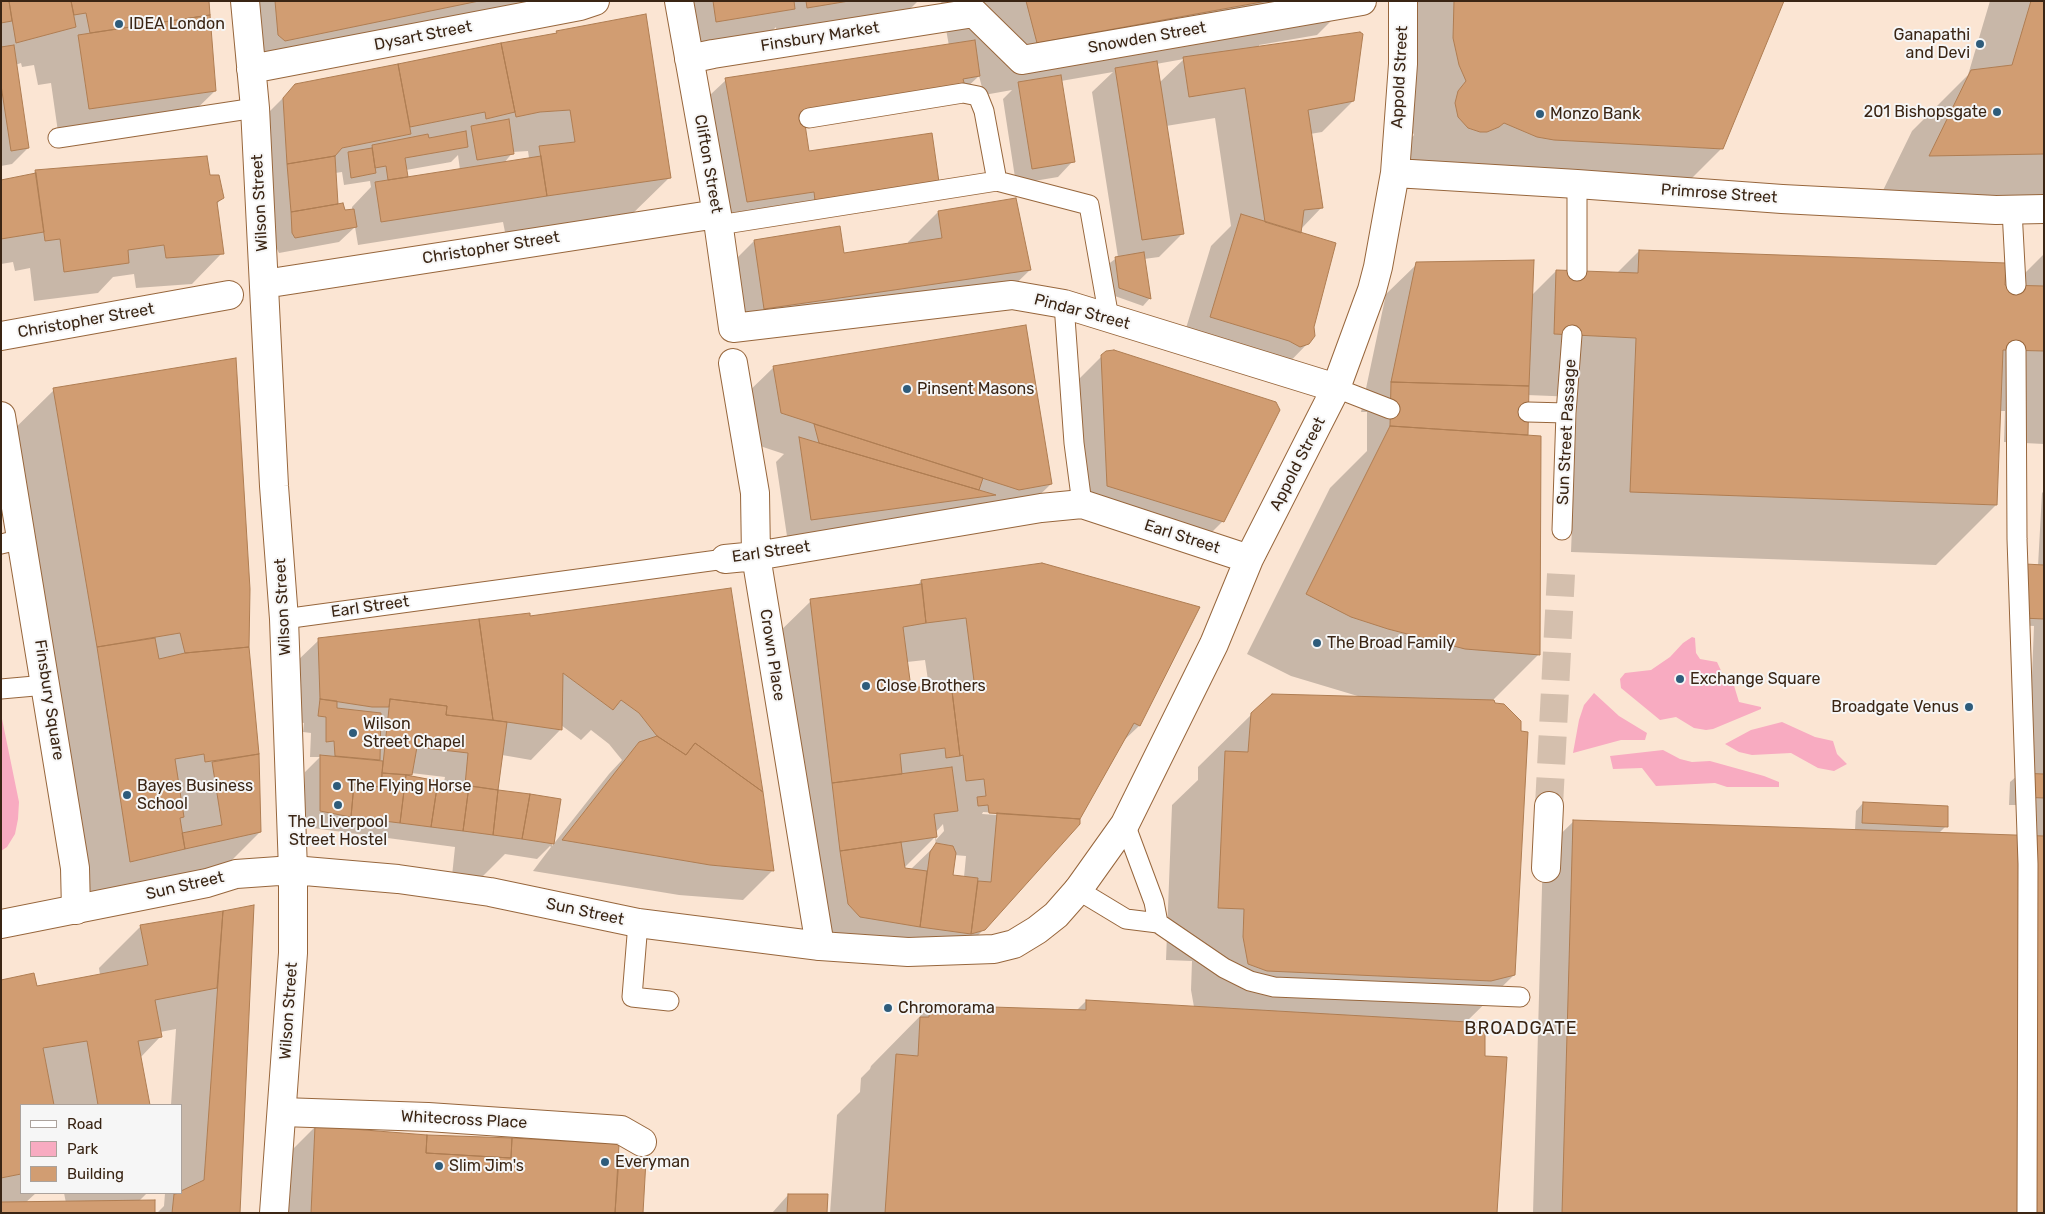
<!DOCTYPE html>
<style>
body{margin:0}
#map{position:relative;width:2045px;height:1214px;overflow:hidden;background:#fbe5d3;font-family:Rubik,sans-serif}
canvas{display:block}
.frame{position:absolute;inset:0;border:2px solid #3a2514;pointer-events:none}
.legend{position:absolute;left:20px;top:1104px;width:162px;height:90px;box-sizing:border-box;background:#f6f6f6;border:1px solid #aba29c;margin:0;padding:6px 9px;list-style:none;font-size:15px;color:#3a2514}
.legend li{display:flex;align-items:center;gap:10px;height:25px}
.legend b{width:25px;border:1px solid #aba29c}
</style>
<div id="map">
<canvas width="2045" height="1214"></canvas>
<div class="frame"></div>
<ul class="legend">
<li><b style="height:6px;background:#fff"></b>Road</li>
<li><b style="height:14px;background:#f8abc1"></b>Park</li>
<li><b style="height:14px;background:#d19d72"></b>Building</li>
</ul>
</div>
<script>
const c = document.querySelector('canvas').getContext('2d');
c.lineJoin = 'round';
function fillPath(path, color) { c.fillStyle = color; c.fill(path, 'evenodd'); }
const shape = rows => new Path2D(rows.map(r => 'M' + r).join(''));
function stroke(path, color, width, dash) { c.strokeStyle = color; c.lineWidth = width; c.lineCap = dash ? 'butt' : 'round'; c.setLineDash(dash || []); c.stroke(path); }
function write(font, color, halo, rows, align = 'center') {
  c.font = font + ' Rubik,sans-serif'; c.lineWidth = 4; c.setLineDash([]); c.textBaseline = 'middle'; c.strokeStyle = halo; c.fillStyle = color; for (const [text, x, y, turn = 0] of rows) {
    c.save(); c.translate(x, y); c.rotate((+turn || 0) * Math.PI / 180); c.textAlign = isNaN(turn) ? turn : align; if (halo) c.strokeText(text, 0, 0); c.fillText(text, 0, 0); c.restore();
  }
}
const green = shape([
 [1692,637,1695,638,1696,653,1700,659,1717,662,1724,677,1732,679,1739,702,1761,707,1761,709,1713,729,1706,730,1694,728,1676,717,1660,720,1621,688,1620,679,1625,673,1651,670,1670,657,1683,643],
 [1594,693,1619,716,1647,733,1645,740,1621,740,1573,753,1579,720,1584,705],
 [1,714,19,802,18,819,15,834,7,847,1,851],
 [1782,722,1815,737,1833,741,1837,754,1847,764,1834,771,1818,768,1791,753,1752,755,1739,752,1725,744,1751,730],
 [1663,750,1680,759,1692,762,1710,761,1764,776,1779,782,1779,787,1727,787,1715,783,1656,786,1642,768,1613,769,1610,756]
]);
const shadow = shape([
 [1,1,208,1,215,91,184,121,59,139,51,83,38,85,34,65,22,67,21,63,15,65,28,148,12,164,1,166],
 [231,1,563,1,243,82,237,77],
 [666,1,918,1,901,18,777,38,776,27,752,51,675,63],
 [941,1,1351,1,1317,35,1259,45,1259,48,1353,101,1322,132,1310,134,1322,207,1301,229,1308,343,1278,374,1180,348,1211,246,1231,226,1215,118,1166,126,1183,233,1159,257,1144,259,1150,298,1143,306,1112,295,1107,265,1118,257,1092,92,1113,72,1061,81,1073,161,1058,177,1016,184,1003,99,1012,90,984,95,979,76,963,91,803,124,808,153,938,182,731,217,710,95,726,80,949,46],
 [1184,59,1159,83,1156,64],
 [1399,1,1782,1,1722,148,1669,201,1439,183,1403,156,1405,145,1414,135,1406,119],
 [1990,1,2044,1,2044,206,1871,215,1912,131,1968,75],
 [557,32,669,178,627,219,506,237,503,222,358,245,355,227,339,242,279,253,277,249,276,239,261,242,265,116,296,85,553,35],
 [528,151,529,158,528,159,504,163,513,152],
 [458,155,460,170,407,178,406,170,451,162],
 [342,172,344,185,370,181,371,187,352,207,352,211,344,212,337,206,335,173],
 [36,171,209,177,223,197,216,205,222,253,192,284,136,288,134,274,113,277,98,293,34,301,30,268,15,271,13,262,1,264,1,181,32,175],
 [938,212,1030,270,999,300,734,338,724,271,754,241,843,255,908,245,908,242],
 [1639,251,2012,286,2044,254,2044,444,2004,442,2005,411,2000,411,1996,505,1936,565,1571,552,1577,397,1527,395,1527,435,1525,437,1538,655,1493,700,1514,975,1465,1023,1483,1057,1496,1213,830,1213,837,1115,860,1092,861,1078,870,1069,871,1066,930,1006,1076,1011,1086,1001,1194,1007,1191,990,1192,961,1166,960,1172,805,1198,780,1198,767,1252,714,1361,697,1291,676,1247,654,1330,488,1367,451,1367,412,1361,412,1386,294,1417,264,1531,296,1556,271,1617,273],
 [1102,356,1223,521,1193,551,1077,516,1071,387],
 [774,367,1051,484,1020,514,788,543,776,462,784,454,751,443,743,397],
 [54,390,248,647,258,754,260,832,218,874,78,914,1,442],
 [2044,491,2044,1213,1533,1213,1543,851,1574,821,1855,830,1856,811,1863,803,1946,826,1939,833,2026,836,2027,805,2009,805,2010,782,2018,775,2028,775,2034,626,2015,625,2038,566,2042,493],
 [921,581,1198,608,1139,726,1121,743,984,929,954,960,830,947,769,642,811,601,916,587],
 [925,660,929,687,910,690,907,662],
 [983,812,1000,813,998,815,982,814],
 [943,824,944,831,936,840,935,833],
 [935,837,936,845,910,870,903,869],
 [954,855,966,856,964,877,951,876],
 [730,589,773,870,743,900,679,895,533,871,551,847,550,846,537,859,505,854,479,880,452,876,455,847,305,827,305,772,320,757,310,757,311,733,303,732,304,723,297,722,295,663,319,640,530,617],
 [561,725,581,740,591,730,609,744,622,760,609,774,552,846,560,800,497,791,502,755,531,760,561,729],
 [411,773,445,777,444,782,410,776],
 [253,907,239,1213,157,1213,164,1206,165,1193,181,1193,181,1105,171,1105,176,1029,160,1032,161,1036,140,1058,149,1105,21,1105,21,1193,36,1193,25,1203,66,1203,64,1193,147,1193,138,1202,1,1213,1,981,36,988,100,975,99,968,141,926],
 [315,1127,427,1137,617,1161,619,1159,641,1213,261,1213,262,1180],
 [788,1195,826,1213,772,1213]
]);
const building = shape([
 [1,1,9,1,12,21,1,23,1,1],
 [9,1,71,1,76,27,16,43,9,1],
 [71,1,209,1,210,15,90,33,86,13,74,15,71,1],
 [275,1,479,1,285,41,278,35,275,1],
 [713,1,794,1,795,9,716,22,713,1],
 [806,1,849,1,807,8,806,1],
 [1026,1,1267,1,1037,43,1026,1],
 [1454,1,1784,1,1723,149,1554,140,1537,137,1504,123,1499,127,1487,132,1480,132,1468,128,1458,117,1455,103,1458,91,1466,81,1459,65,1453,38,1454,1],
 [2031,1,2044,1,2044,154,1929,156,1971,70,2012,65,2031,1],
 [646,14,671,178,547,196,539,146,575,142,570,110,540,112,516,117,501,43,557,33,556,31,646,14],
 [210,15,216,91,89,109,78,35,210,15],
 [1360,32,1363,34,1354,101,1308,110,1323,208,1304,210,1301,233,1265,222,1245,88,1189,97,1183,57,1360,32],
 [975,40,980,76,963,79,965,86,803,111,809,151,932,133,939,182,815,201,814,192,747,202,725,78,975,40],
 [501,43,515,112,486,119,485,112,410,127,398,64,501,43],
 [14,45,29,148,11,151,1,85,1,47,14,45],
 [1157,61,1184,234,1142,240,1115,68,1157,61],
 [398,64,411,134,342,148,335,156,287,164,283,98,295,84,398,64],
 [1061,75,1075,162,1032,169,1018,82,1061,75],
 [509,119,514,154,477,160,471,126,509,119],
 [466,131,468,147,405,158,408,177,388,180,386,166,375,168,372,145,428,134,429,138,466,131],
 [372,148,376,173,351,178,348,152,372,148],
 [207,156,210,175,219,175,224,198,217,202,224,254,166,258,164,245,128,250,129,263,64,272,60,239,45,241,35,170,207,156],
 [335,156,338,204,291,212,287,164,335,156],
 [541,156,547,196,381,222,375,182,541,156],
 [36,173,44,232,1,239,1,180,36,173],
 [1016,198,1031,270,764,309,754,240,840,226,844,253,942,238,938,211,1016,198],
 [343,203,345,210,354,209,357,227,295,238,292,233,291,212,343,203],
 [1241,214,1336,243,1314,327,1315,336,1309,344,1300,347,1289,341,1210,317,1241,214],
 [1639,250,2006,263,2005,285,2044,286,2044,351,2003,350,1997,505,1630,492,1636,338,1554,334,1556,270,1638,273,1639,250],
 [1144,252,1151,299,1119,288,1115,257,1144,252],
 [1534,260,1529,386,1391,382,1416,262,1534,260],
 [1026,325,1052,484,1019,490,781,413,773,366,1026,325],
 [1114,350,1276,402,1280,410,1224,522,1107,486,1101,355,1106,351,1114,350],
 [236,358,250,589,249,647,185,653,180,633,97,647,53,388,236,358],
 [1391,382,1529,386,1528,435,1390,426,1391,382],
 [814,424,983,478,979,490,819,443,814,424],
 [1390,426,1541,436,1540,655,1465,649,1388,629,1351,617,1306,594,1390,426],
 [799,437,819,443,996,495,811,520,799,437],
 [1042,563,1200,607,1140,726,1134,723,1080,819,989,813,988,805,978,806,977,797,986,796,984,779,966,781,963,755,960,756,951,683,974,681,966,618,926,623,921,580,1042,563],
 [2025,564,2044,565,2044,619,2022,618,2025,564],
 [922,584,926,623,903,627,911,688,951,683,960,756,946,758,945,748,900,754,902,774,832,783,810,599,922,584],
 [731,588,763,792,695,743,686,755,657,736,639,713,621,700,613,710,563,673,562,730,493,720,479,619,530,613,530,616,731,588],
 [479,619,493,720,446,715,447,706,390,699,389,707,372,707,320,699,318,638,479,619],
 [155,638,159,659,185,653,249,647,259,754,205,762,204,754,175,759,184,817,180,818,185,849,130,862,97,647,155,638],
 [1272,694,1494,700,1495,703,1504,704,1521,721,1521,731,1528,732,1515,975,1491,981,1267,971,1248,964,1243,937,1244,909,1218,908,1225,751,1248,752,1251,713,1272,694],
 [320,699,337,701,337,708,381,713,380,760,335,756,334,741,326,742,326,717,318,716,320,699],
 [390,699,447,706,446,715,507,722,498,790,465,785,468,753,417,747,412,775,382,773,390,699],
 [657,736,686,755,695,743,763,792,774,871,710,865,562,840,639,742,657,736],
 [259,754,261,832,185,849,182,833,222,825,212,762,259,754],
 [320,755,383,761,381,787,354,784,351,817,320,811,320,755],
 [952,767,958,811,934,814,937,837,840,851,832,783,952,767],
 [382,773,406,775,400,823,351,817,354,784,381,787,382,773],
 [2018,773,2044,774,2044,798,2017,797,2018,773],
 [406,775,438,781,431,827,400,823,406,775],
 [438,781,469,786,463,831,431,827,438,781],
 [469,786,498,790,493,835,463,831,469,786],
 [498,790,530,794,522,839,493,835,498,790],
 [530,794,561,799,554,844,522,839,530,794],
 [1863,802,1948,806,1948,827,1862,823,1863,802],
 [997,813,1080,819,1080,824,985,930,971,934,978,881,991,882,997,813],
 [1573,820,2044,836,2044,1213,1562,1213,1573,820],
 [901,842,905,868,927,871,920,927,860,917,848,904,840,851,901,842],
 [936,843,953,846,956,853,953,875,978,878,971,934,920,927,930,852,936,843],
 [254,905,240,1213,172,1213,174,1194,181,1193,181,1191,204,1180,223,911,254,905],
 [223,911,217,988,155,1000,162,1037,138,1041,150,1105,98,1105,87,1041,43,1048,54,1105,21,1105,21,1174,1,1178,1,980,34,973,37,986,148,965,140,925,223,911],
 [1086,1000,1485,1023,1485,1056,1507,1057,1497,1213,885,1213,896,1054,918,1056,920,1017,929,1017,930,1005,1086,1010,1086,1000],
 [315,1126,427,1135,426,1153,511,1158,512,1138,619,1144,615,1213,311,1213,315,1126],
 [427,1135,512,1138,511,1158,426,1153,427,1135],
 [619,1158,646,1160,643,1213,615,1213,619,1158],
 [788,1194,828,1194,827,1213,787,1213,788,1194],
 [155,1200,155,1213,1,1213,1,1202,155,1200]
]);
const streetTunnel = shape([
 [1549,806,1561,574]
]);
const lane = shape([
 [809,118,963,93,978,96,984,111,997,181,1089,205,1109,318],
 [58,138,255,108],
 [2012,210,2016,285],
 [719,225,997,181],
 [1577,271,1577,184],
 [1064,304,1074,443,1082,504],
 [2016,350,2017,539,2028,864,2027,1213],
 [1336,388,1390,409],
 [1528,412,1566,413],
 [1562,530,1566,413,1572,335],
 [1,544,22,539],
 [284,619,725,559],
 [1,689,46,685],
 [1125,824,1154,902,1158,923],
 [1078,890,1126,919,1158,923,1224,968,1250,981,1274,987,1520,997],
 [638,923,632,997,669,1001]
]);
const street = shape([
 [245,1,255,108,274,486,284,619,293,870],
 [679,1,717,214,733,328,1012,295,1064,304,1336,388],
 [689,59,713,54,974,13,1022,60,1362,1],
 [251,69,580,6,595,1],
 [1395,173,1577,184,1782,199,1996,210,2044,209],
 [264,284,717,214],
 [1,336,229,295],
 [733,363,755,493,756,556,820,946],
 [1,416,75,868,76,910],
 [725,559,756,556,1041,508,1082,504,1249,559],
 [1546,868,1549,806],
 [1078,890,1125,824,1214,644,1249,559,1336,388,1372,290,1378,267,1395,173,1403,64,1403,1],
 [282,1112,428,1117,621,1130,642,1142]
]);
const secondary = shape([
 [1,924,207,883,236,874,293,870,398,879,490,892,638,923,820,946,908,952,994,949,1014,944,1037,930,1056,915,1078,890],
 [274,1213,293,953,293,870]
]);
const markers = [
 [119,24,5,"#2e5c7b"],
 [1980,44,5,"#2e5c7b"],
 [1997,112,5,"#2e5c7b"],
 [1540,114,5,"#2e5c7b"],
 [907,389,5,"#2e5c7b"],
 [1317,643,5,"#2e5c7b"],
 [1680,679,5,"#2e5c7b"],
 [866,686,5,"#2e5c7b"],
 [1969,707,5,"#2e5c7b"],
 [353,733,5,"#2e5c7b"],
 [337,786,5,"#2e5c7b"],
 [127,795,5,"#2e5c7b"],
 [338,805,5,"#2e5c7b"],
 [888,1008,5,"#2e5c7b"],
 [605,1162,5,"#2e5c7b"],
 [439,1166,5,"#2e5c7b"]
];
const poiNames = [
 ["IDEA London",129,24],
 ["Ganapathi",1970,35,"right"],
 ["and Devi",1970,53,"right"],
 ["201 Bishopsgate",1987,112,"right"],
 ["Monzo Bank",1550,114],
 ["Pinsent Masons",917,389],
 ["The Broad Family",1327,643],
 ["Exchange Square",1690,679],
 ["Close Brothers",876,686],
 ["Broadgate Venus",1959,707,"right"],
 ["Wilson",363,724],
 ["Street Chapel",363,742],
 ["Bayes Business",137,786],
 ["School",137,804],
 ["The Flying Horse",347,786],
 ["The Liverpool",338,822,"center"],
 ["Street Hostel",338,840,"center"],
 ["Chromorama",898,1008],
 ["Everyman",615,1162],
 ["Slim Jim's",449,1166]
];
const streetNames = [
 ["Dysart Street",423,36,-11],
 ["Finsbury Market",820,37,-9],
 ["Snowden Street",1147,38,-10],
 ["Appold Street",1400,77,-87],
 ["Clifton Street",708,164,80],
 ["Primrose Street",1719,194,4],
 ["Wilson Street",260,203,-93],
 ["Christopher Street",491,248,-9],
 ["Pindar Street",1082,312,15],
 ["Christopher Street",86,321,-10],
 ["Sun Street Passage",1567,432,-87],
 ["Appold Street",1298,464,-63],
 ["Earl Street",1182,537,18],
 ["Earl Street",771,552,-8],
 ["Wilson Street",283,607,-93],
 ["Earl Street",370,607,-8],
 ["Crown Place",772,655,81],
 ["Finsbury Square",49,700,81],
 ["Sun Street",185,886,-13],
 ["Sun Street",585,912,12],
 ["Wilson Street",289,1011,-86],
 ["Whitecross Place",464,1120,3]
];
const neighbourhoodNames = [
 ["BROADGATE",1521,1029]
];
fillPath(green, '#f8abc1');
fillPath(shadow, '#0003');
fillPath(building, '#d19d72');
stroke(building, '#af7d52', 1);
stroke(streetTunnel, '#d4bfad', 28, [28, 14]);
stroke(lane, '#97663c', 21);
stroke(street, '#97663c', 30);
stroke(secondary, '#97663c', 30);
stroke(lane, '#fff', 19);
stroke(street, '#fff', 28);
stroke(secondary, '#fff', 28);
for (const [x, y, r, color] of markers) { const dot = new Path2D(); dot.arc(x, y, r, 0, 2 * Math.PI); c.fillStyle = color; c.fill(dot); stroke(dot, '#f6f6f6', 2); }
write('16px', '#3a2514', '#f6f6f6', poiNames, 'left');
write('16px', '#3a2514', '#f6f6f6', streetNames);
c.letterSpacing = '1px';
write('18px', '#3a2514', '#f6f6f6', neighbourhoodNames);
c.letterSpacing = '0px';
</script>
